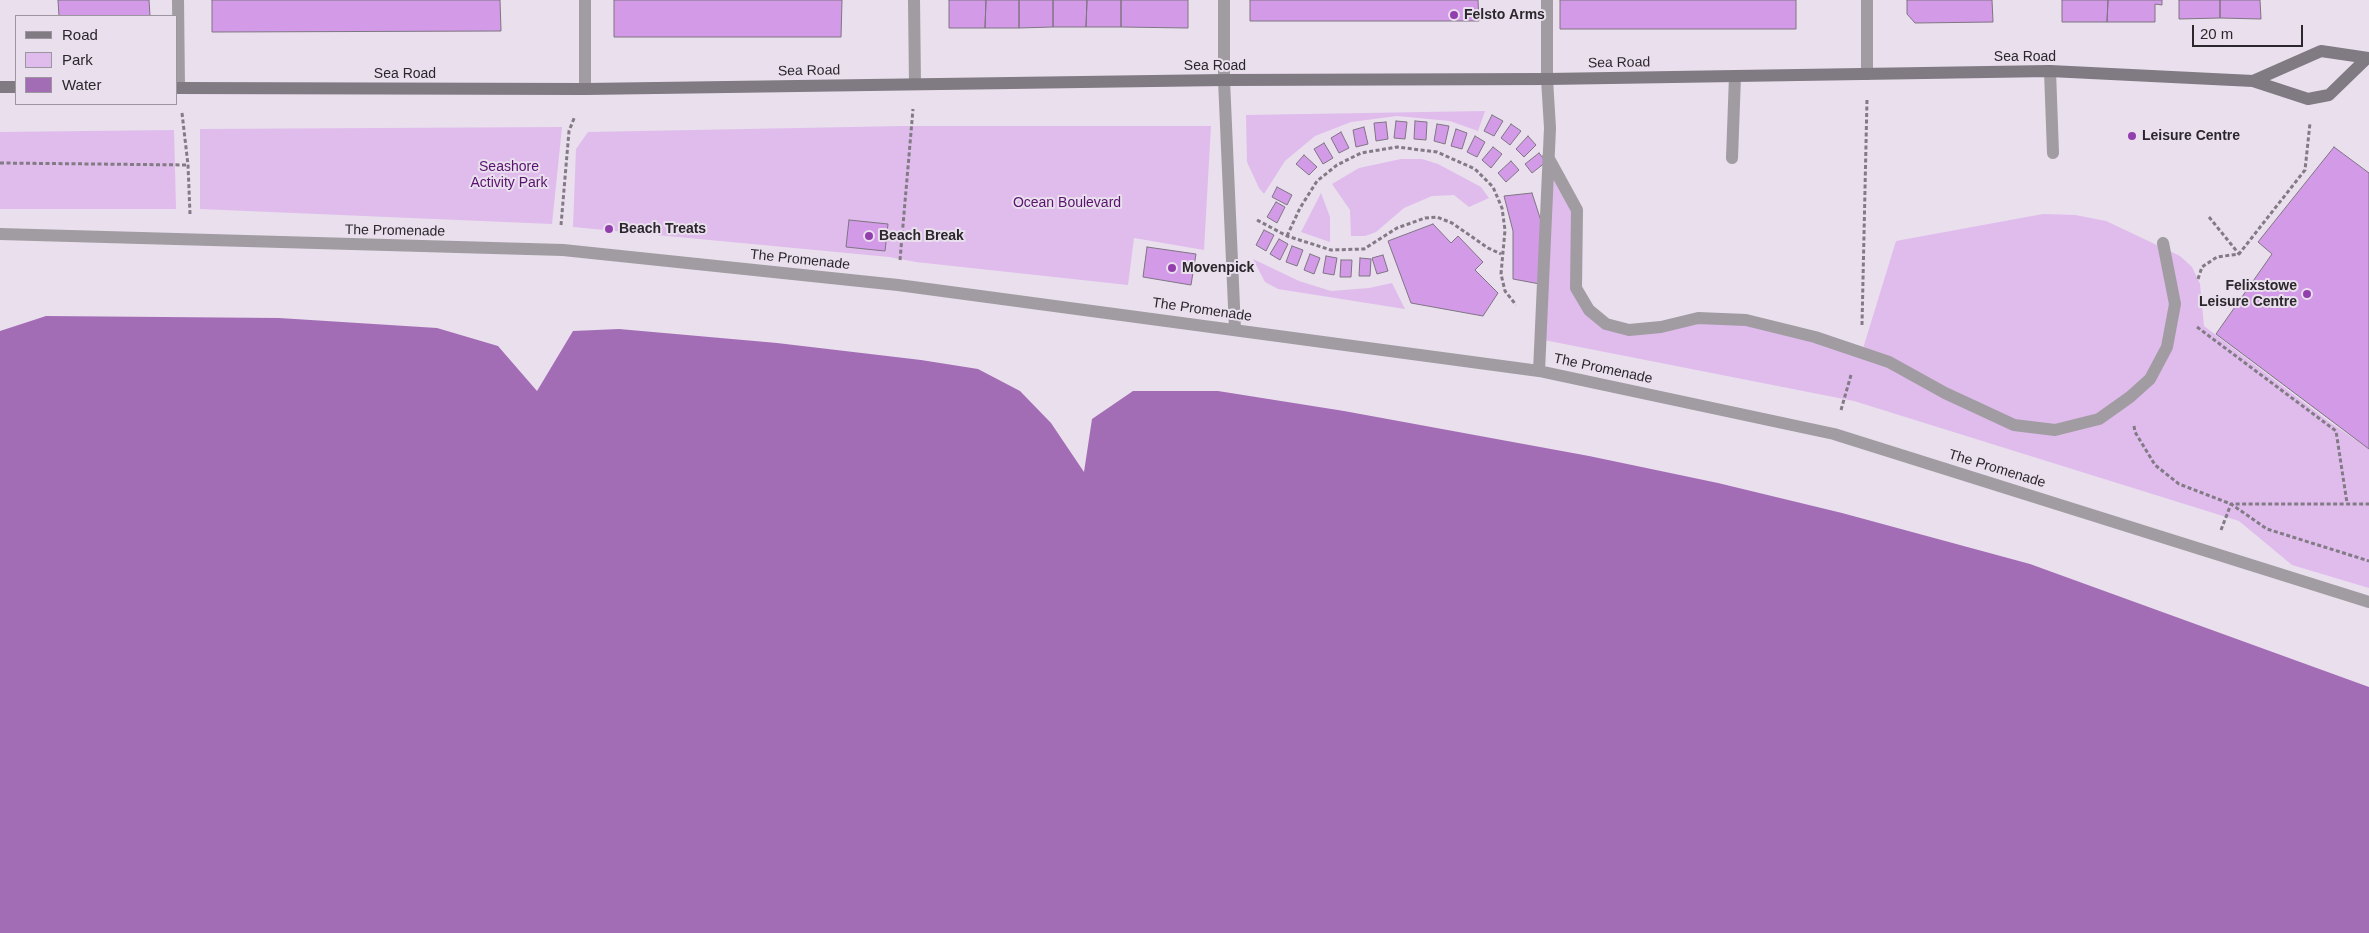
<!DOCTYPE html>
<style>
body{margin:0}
#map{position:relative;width:2369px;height:933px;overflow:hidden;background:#e9dfed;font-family:Helvetica,sans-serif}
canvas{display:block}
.legend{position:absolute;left:15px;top:15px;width:162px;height:90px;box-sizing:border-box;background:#e9dfed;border:1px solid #9d95a0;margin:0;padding:6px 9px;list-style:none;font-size:15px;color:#2b272c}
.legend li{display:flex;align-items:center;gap:10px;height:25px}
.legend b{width:25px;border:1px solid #9d95a0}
.scale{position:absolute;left:2192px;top:25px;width:111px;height:22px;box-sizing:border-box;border:2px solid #2b272c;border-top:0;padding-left:6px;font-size:15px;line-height:18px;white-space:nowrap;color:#2b272c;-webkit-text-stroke:4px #e9dfed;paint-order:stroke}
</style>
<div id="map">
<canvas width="2369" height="933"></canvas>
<ul class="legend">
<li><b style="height:6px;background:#807a82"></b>Road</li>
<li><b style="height:14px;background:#dfbcec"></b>Park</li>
<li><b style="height:14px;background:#a36db6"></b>Water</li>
</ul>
<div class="scale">20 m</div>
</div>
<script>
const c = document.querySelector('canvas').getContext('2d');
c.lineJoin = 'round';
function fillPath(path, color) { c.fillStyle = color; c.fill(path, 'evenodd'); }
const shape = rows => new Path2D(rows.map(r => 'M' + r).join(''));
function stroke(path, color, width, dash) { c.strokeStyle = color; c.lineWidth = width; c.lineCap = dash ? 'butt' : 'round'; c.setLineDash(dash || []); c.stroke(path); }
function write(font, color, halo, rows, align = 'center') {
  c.font = font + ' Helvetica,sans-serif'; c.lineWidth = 4; c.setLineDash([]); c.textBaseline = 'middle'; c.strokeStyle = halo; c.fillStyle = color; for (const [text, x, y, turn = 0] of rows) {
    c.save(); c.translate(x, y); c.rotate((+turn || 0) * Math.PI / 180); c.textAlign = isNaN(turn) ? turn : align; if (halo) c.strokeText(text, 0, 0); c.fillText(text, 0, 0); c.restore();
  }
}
const green = shape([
 [1485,111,1478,131,1450,121,1397,116,1351,122,1315,136,1285,161,1264,194,1259,188,1247,162,1246,115],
 [904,126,1211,126,1204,250,1134,238,1128,285,916,262,889,257,573,227,576,149,588,132],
 [562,127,552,224,200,209,200,129],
 [174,130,176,209,0,209,0,132],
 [1401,159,1422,159,1438,164,1481,187,1489,198,1469,207,1454,195,1432,196,1404,208,1376,232,1365,236,1351,236,1350,210,1332,184,1359,168],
 [1550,166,1574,210,1574,290,1604,327,1697,321,1744,323,1861,355,1896,241,2043,214,2075,215,2106,221,2180,256,2192,267,2200,284,2204,326,2328,421,2369,449,2369,588,2292,565,2239,521,1854,401,1544,340],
 [1321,193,1330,217,1330,242,1301,232],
 [1253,259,1299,281,1331,291,1369,288,1392,283,1405,309,1278,289,1265,282]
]);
const water = shape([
 [46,316,279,318,437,328,498,346,537,391,573,331,619,329,777,343,921,360,978,369,1020,391,1051,423,1084,472,1092,419,1133,391,1218,391,1344,411,1589,456,1718,483,1842,513,2030,564,2369,687,2369,933,0,933,0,331]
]);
const building = shape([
 [58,0,149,0,150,16,59,16,58,0],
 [212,0,500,0,501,31,212,32,212,0],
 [614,0,842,0,841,37,614,37,614,0],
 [949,0,986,0,985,28,949,28,949,0],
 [986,0,1019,0,1019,28,985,28,986,0],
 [1019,0,1053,0,1053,27,1019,28,1019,0],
 [1053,0,1087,0,1086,27,1053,27,1053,0],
 [1087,0,1121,0,1121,27,1086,27,1087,0],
 [1121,0,1188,0,1188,28,1121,27,1121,0],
 [1250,0,1478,0,1479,21,1250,21,1250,0],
 [1560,0,1796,0,1796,29,1560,29,1560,0],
 [1907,0,1992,0,1993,22,1915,23,1907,14,1907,0],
 [2062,0,2108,0,2107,22,2062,22,2062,0],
 [2108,0,2162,0,2162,5,2155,4,2155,22,2107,22,2108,0],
 [2179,0,2220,0,2220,18,2179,19,2179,0],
 [2220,0,2260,0,2261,19,2220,18,2220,0],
 [1492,115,1503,121,1494,136,1484,131,1492,115],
 [1396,121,1407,122,1405,139,1394,138,1396,121],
 [1415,121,1427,122,1426,140,1414,139,1415,121],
 [1386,122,1388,139,1376,141,1374,123,1386,122],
 [1437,124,1449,126,1445,144,1434,141,1437,124],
 [1511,124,1521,131,1510,145,1501,138,1511,124],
 [1364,127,1368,144,1356,147,1353,130,1364,127],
 [1456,129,1467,133,1462,149,1451,146,1456,129],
 [1341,132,1349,148,1339,153,1331,138,1341,132],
 [1475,136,1485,142,1477,157,1467,152,1475,136],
 [1528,136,1536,145,1524,157,1516,149,1528,136],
 [1324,143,1333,158,1323,164,1314,149,1324,143],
 [1493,147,1502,154,1491,168,1482,160,1493,147],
 [2334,147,2369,173,2369,449,2216,334,2272,254,2258,242,2334,147],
 [1539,153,1546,162,1532,173,1525,164,1539,153],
 [1304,155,1317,167,1309,175,1296,164,1304,155],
 [1511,161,1519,170,1506,182,1498,173,1511,161],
 [1277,187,1292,195,1287,205,1272,197,1277,187],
 [1532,193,1542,224,1540,284,1513,279,1513,231,1504,196,1532,193],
 [1276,202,1285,207,1277,223,1267,217,1276,202],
 [849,220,888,224,885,251,846,247,849,220],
 [1433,224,1451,243,1458,236,1483,262,1475,270,1498,293,1483,316,1411,303,1388,241,1433,224],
 [1264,230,1274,235,1266,251,1256,245,1264,230],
 [1279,239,1288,244,1280,260,1270,254,1279,239],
 [1292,246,1303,250,1297,266,1286,262,1292,246],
 [1147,247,1196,254,1191,285,1143,277,1147,247],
 [1310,254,1320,258,1314,274,1304,270,1310,254],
 [1383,255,1388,271,1377,274,1372,258,1383,255],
 [1326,256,1337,258,1334,275,1323,273,1326,256],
 [1360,258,1371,259,1370,276,1359,276,1360,258],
 [1341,260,1352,260,1351,277,1340,277,1341,260]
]);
const path = shape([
 [182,113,188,165,190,214],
 [0,163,188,165],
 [2209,217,2239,254],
 [1257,220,1287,236,1331,250,1364,249,1397,228,1425,218,1437,217,1452,223,1488,248,1501,254],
 [561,225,569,131,575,116],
 [1287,236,1300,208,1317,181,1337,165,1361,153,1397,147,1437,152,1475,169,1493,187,1502,208,1505,230,1501,274,1505,291,1516,305],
 [900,260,913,109],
 [2198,279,2202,267,2217,257,2239,254,2305,170,2310,123],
 [1862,325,1867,99],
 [2197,327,2336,431,2347,503],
 [1841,410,1851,375],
 [2134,426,2135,432,2155,465,2179,484,2231,504,2267,529,2369,561],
 [2221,530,2231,504,2369,504]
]);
const lane = shape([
 [2050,71,2053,153],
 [1732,158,1735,76]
]);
const street = shape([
 [178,0,179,88],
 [585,0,585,89],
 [914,0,915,84],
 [1224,0,1224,80,1235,329],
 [1867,0,1867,74],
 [1548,157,1577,210,1576,288,1589,310,1606,324,1629,330,1661,327,1698,318,1746,320,1815,337,1889,362,1945,393,2014,425,2055,430,2099,419,2130,397,2150,379,2167,347,2175,304,2163,243],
 [0,234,563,250,898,285,1539,371,1834,434,2369,602],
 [1539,371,1550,128,1547,79,1547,0]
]);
const secondary = shape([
 [2253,81,2321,51,2369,58],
 [0,87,16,87],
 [176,88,585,89,1224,80,1547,79,2050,71,2253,81,2308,99,2329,95,2367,58]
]);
const markers = [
 [1454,15,5,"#923fad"],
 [2132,136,5,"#923fad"],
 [609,229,5,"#923fad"],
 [869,236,5,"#923fad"],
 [1172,268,5,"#923fad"],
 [2307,294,5,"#923fad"]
];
const poiNames = [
 ["Felsto Arms",1464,15],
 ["Leisure Centre",2142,136],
 ["Beach Treats",619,229],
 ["Beach Break",879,236],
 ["Movenpick",1182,268],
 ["Felixstowe",2297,286,"right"],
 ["Leisure Centre",2297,302,"right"]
];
const streetNames = [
 ["Sea Road",2025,57],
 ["Sea Road",1619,63,-1],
 ["Sea Road",1215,66],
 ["Sea Road",809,71,-1],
 ["Sea Road",405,74],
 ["The Promenade",395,231,1],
 ["The Promenade",800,260,6],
 ["The Promenade",1202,310,8],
 ["The Promenade",1603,369,12],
 ["The Promenade",1997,469,17]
];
const parkNames = [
 ["Seashore",509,167],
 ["Activity Park",509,183],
 ["Ocean Boulevard",1067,203]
];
fillPath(green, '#dfbcec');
fillPath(water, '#a36db6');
fillPath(building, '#d39be7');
stroke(building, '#7e7582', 1);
stroke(path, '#827b85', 3, [4, 2.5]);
stroke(lane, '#a09ca2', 12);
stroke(street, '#a09ca2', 12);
stroke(secondary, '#807a82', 12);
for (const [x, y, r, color] of markers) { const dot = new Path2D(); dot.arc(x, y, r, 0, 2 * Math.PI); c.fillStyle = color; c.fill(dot); stroke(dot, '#e9dfed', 2); }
write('bold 14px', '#2b272c', '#e9dfed', poiNames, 'left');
write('14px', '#2b272c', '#e9dfed', streetNames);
write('14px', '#59126e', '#e9dfed', parkNames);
</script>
